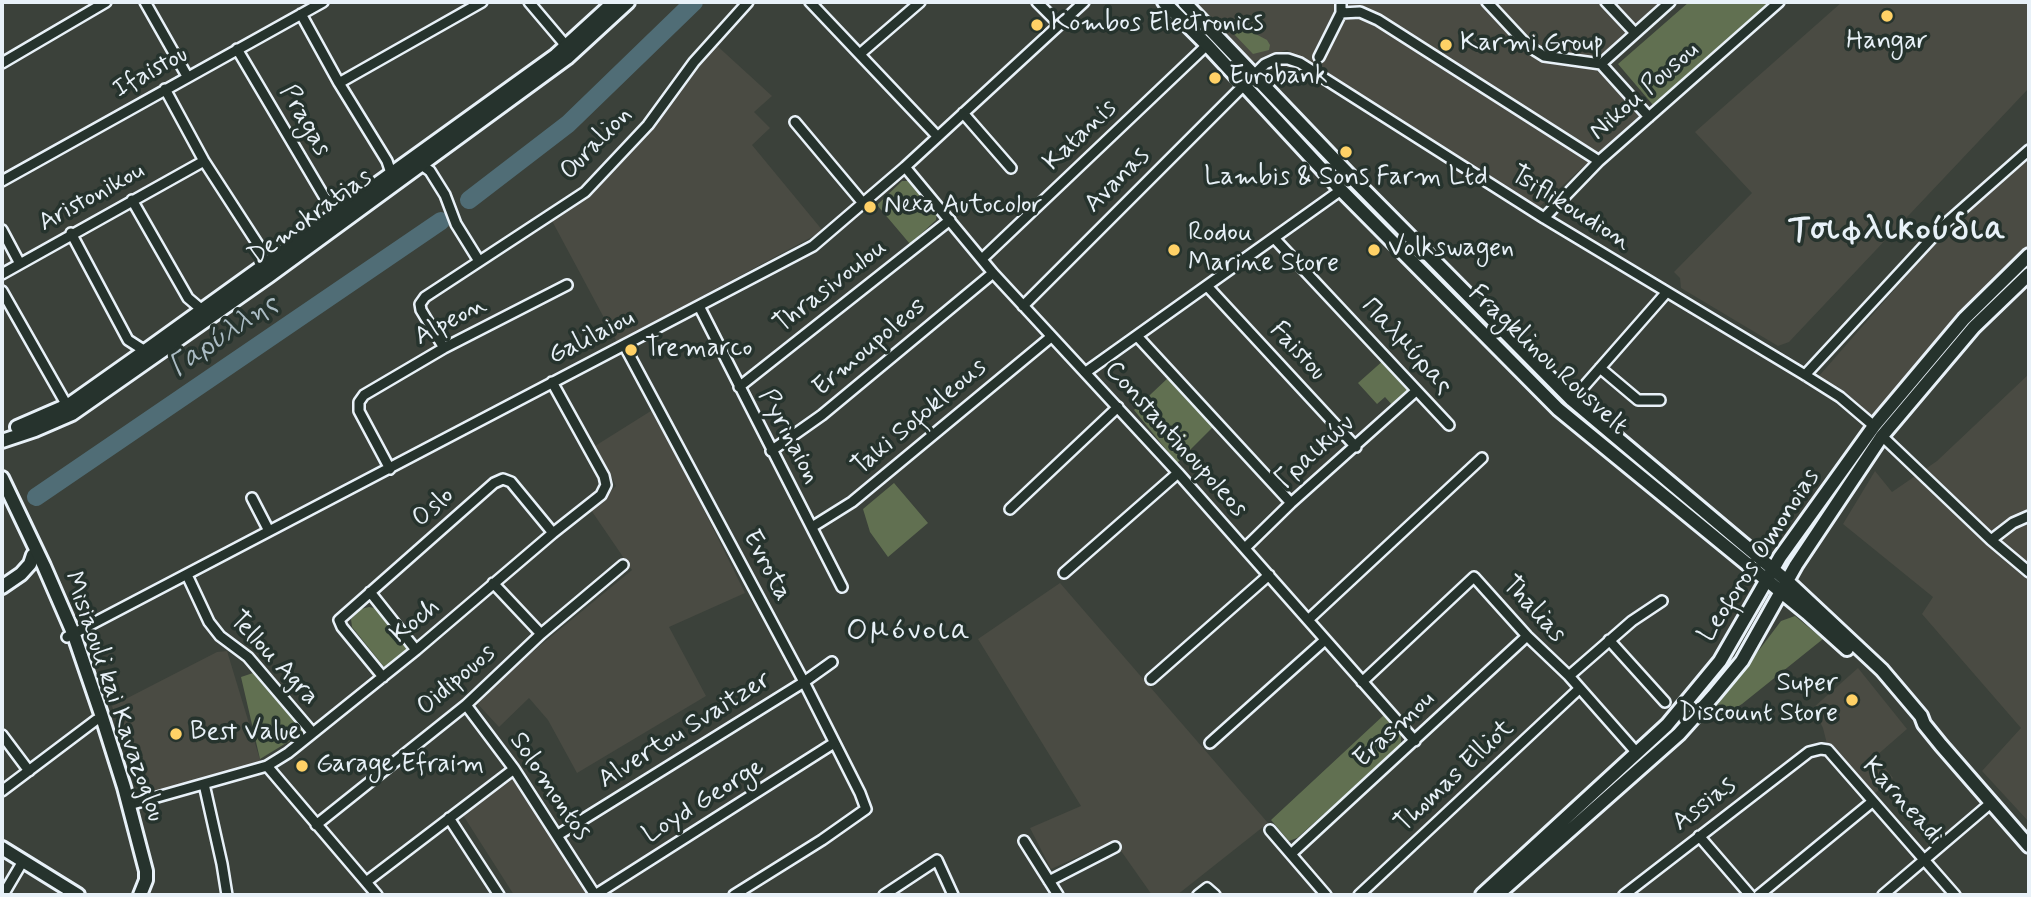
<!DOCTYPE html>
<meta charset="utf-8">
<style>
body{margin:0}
#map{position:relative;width:2031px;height:897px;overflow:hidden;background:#3b413a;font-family:Mynerve,sans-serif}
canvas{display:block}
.frame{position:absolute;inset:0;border:4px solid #e8f1f8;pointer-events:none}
</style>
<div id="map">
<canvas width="2031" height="897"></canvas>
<div class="frame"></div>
</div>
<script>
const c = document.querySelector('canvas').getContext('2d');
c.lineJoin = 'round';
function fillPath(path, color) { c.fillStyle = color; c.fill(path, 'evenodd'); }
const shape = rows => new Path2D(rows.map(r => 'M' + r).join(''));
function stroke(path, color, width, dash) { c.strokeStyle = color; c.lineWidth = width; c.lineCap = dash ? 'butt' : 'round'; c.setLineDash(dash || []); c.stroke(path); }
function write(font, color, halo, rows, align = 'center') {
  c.font = font + ' Mynerve,sans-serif'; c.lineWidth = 7; c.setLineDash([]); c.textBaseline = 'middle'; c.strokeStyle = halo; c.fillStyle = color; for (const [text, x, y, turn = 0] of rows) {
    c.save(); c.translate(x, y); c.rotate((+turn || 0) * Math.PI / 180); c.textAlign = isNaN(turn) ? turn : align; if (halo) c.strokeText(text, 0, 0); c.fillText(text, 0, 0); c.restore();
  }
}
const built = shape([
 [1193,2,1675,2,1599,69,1640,115,1538,208,1287,50,1252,62],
 [1842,2,2029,2,2029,88,1789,342,1778,346,1681,288,1680,278,1674,272,1752,193,1695,132],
 [714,43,772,96,754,112,770,128,752,145,823,231,617,342,551,219,590,194,643,137],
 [2029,155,2029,248,1964,313,1873,418,1819,376,1943,234],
 [2029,374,2029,822,1982,771,2021,728,1922,614,1933,597,1843,524,1875,471,1892,492,1937,461],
 [654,409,745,593,669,627,706,696,577,773,548,720,529,698,499,727,474,700,632,570,591,510,616,486,595,446],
 [1060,583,1268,823,1177,895,1152,895,1114,841,1051,869,1030,828,1081,806,978,639],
 [227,651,261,763,141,799,112,706,217,652],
 [1858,668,1907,729,1876,756,1893,778,1874,794,1827,744,1823,728,1813,708],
 [513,776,588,895,514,895,461,812]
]);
const green = shape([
 [1689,2,1770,2,1653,105,1618,64],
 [1237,24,1267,40,1270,45,1269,50,1253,54,1233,33,1232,25],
 [902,181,912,181,937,209,936,220,910,244,877,205],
 [1385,359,1407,385,1407,396,1394,407,1385,397,1377,404,1358,383],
 [1169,377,1215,425,1177,463,1134,410],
 [894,483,928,523,888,557,870,532,863,509],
 [369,607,379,609,409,648,385,668,352,627,351,619,361,609],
 [1795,616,1823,639,1742,704,1719,718,1713,711,1781,621],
 [256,672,306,731,260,759,241,677],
 [1385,714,1401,731,1401,745,1297,838,1289,841,1271,820]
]);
const river = shape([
 [469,200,568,124,694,2],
 [36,497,441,221]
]);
const minor = shape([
 [145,2,187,76],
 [529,2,562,41,566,50],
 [810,2,937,136],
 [1037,2,1059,24],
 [1487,2,1528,46,1544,56,1601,64],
 [1606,2,1635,33],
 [1341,13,1360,12,1378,20,1599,161],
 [301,14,339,83,387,161,391,173],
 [237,49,325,198,339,210],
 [861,53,920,2],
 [1319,57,1341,13,1341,2],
 [2,63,106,2],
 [339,83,482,2],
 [165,89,204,161,259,246,264,264],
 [963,113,1011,168],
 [1649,117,1601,64,1670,2],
 [795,122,863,203],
 [423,166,430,171,445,195,456,224,479,261],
 [905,167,993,273,1178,473,1415,741],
 [2,181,323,2],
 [132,200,188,298,201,309],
 [1544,218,1599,161,1779,2],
 [2,230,19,262],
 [71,233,128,340,145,351],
 [1274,238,1449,425],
 [983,258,1207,45],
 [2,274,204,161],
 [1207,286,1356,447],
 [2,291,65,402,61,408],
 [699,306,842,587],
 [1023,306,1265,64,1276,59,1288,59,1300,63,1544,218,1805,375,1840,397,1874,426],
 [1137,336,1291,503],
 [624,345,804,682,860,793,866,809,822,840,734,895],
 [444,348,421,310,420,304,425,297,585,192,648,125,694,62,748,2],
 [1600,368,1638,400,1660,400],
 [1086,372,1341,190],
 [1805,375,1942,227,2029,150],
 [739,387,950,220],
 [1572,400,1666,293],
 [1882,436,1991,540,2029,572],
 [771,451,822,415,993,273],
 [390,469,359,411,359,402,364,395,444,348,567,285],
 [252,498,269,531],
 [1010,509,1118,407],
 [812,527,852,502,1051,337],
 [1991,540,2013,523,2029,516],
 [1245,548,1291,503,1416,391],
 [1064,573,1178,473],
 [187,575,209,622,220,636,248,657,312,732],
 [493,583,541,634],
 [370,592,416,650],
 [1308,620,1482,458],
 [67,637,813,246,905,167,1084,2],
 [1609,640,1665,702],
 [1569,676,1632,621,1662,601],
 [383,677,342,627,339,620,494,483,503,479,511,482,553,533],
 [1151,679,1269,575],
 [1362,682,1474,577,1527,636,1569,676,1637,753],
 [466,705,514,769,595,895,834,743],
 [2,735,29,771],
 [1210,743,1325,640],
 [267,766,377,895],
 [204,784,222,864,227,895],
 [2,791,96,720],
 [129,805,267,766,288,753,416,650,553,533,601,495,606,485,604,476,552,382],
 [449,818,499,895],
 [316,825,466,705,541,634,623,565],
 [1270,830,1326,895],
 [558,835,804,682,832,662],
 [1699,836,1750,895],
 [1024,841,1058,895],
 [1291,854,1527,636],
 [1049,881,1115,847],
 [366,882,514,769],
 [3,895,23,861],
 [884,895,937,860,953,895],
 [1198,895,1207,888,1215,895],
 [1359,895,1579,689],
 [1624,895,1809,752,1821,749,1828,750,1955,895],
 [1759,895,1872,802],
 [1883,895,1992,802]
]);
const tertiary = shape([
 [17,427,70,404,145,351,556,55,614,2],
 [2,441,35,430,72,414,269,276,567,58,628,2],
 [2,587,21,574,30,564,33,555]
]);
const secondary = shape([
 [1164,2,1207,45,1341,190,1558,409,1807,613,1847,649],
 [1184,2,1355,181,1572,400,1787,581,1882,670,1921,716,1924,724,1941,745,2029,846],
 [2,478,44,566,74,635,101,714,124,787,146,871,146,880,140,895],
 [2,848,78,895],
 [1482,895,1667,725,1720,661,1780,557,1874,426,1964,319,2029,255],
 [1497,895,1679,734,1713,696,1742,661,1796,565,1882,436,1974,327,2029,274]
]);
const markers = [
 [1887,16,7,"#ffd166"],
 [1037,25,7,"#ffd166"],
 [1446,45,7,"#ffd166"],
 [1215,78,7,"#ffd166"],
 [1346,152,7,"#ffd166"],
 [870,207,7,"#ffd166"],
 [1174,250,7,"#ffd166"],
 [1374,250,7,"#ffd166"],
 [631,350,7,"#ffd166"],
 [1852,700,7,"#ffd166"],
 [176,734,7,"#ffd166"],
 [302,766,7,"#ffd166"]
];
const poiNames = [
 ["Kombos Electronics",1051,25],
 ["Hangar",1887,43,"center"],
 ["Karmi Group",1460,45],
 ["Eurobank",1229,78],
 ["Lambis & Sons Farm Ltd",1346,179,"center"],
 ["Nexa Autocolor",884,207],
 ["Rodou",1188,235],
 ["Marine Store",1188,265],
 ["Volkswagen",1388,250],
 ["Tremarco",645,350],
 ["Super",1838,685,"right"],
 ["Discount Store",1838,715,"right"],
 ["Best Value",190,734],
 ["Garage Efraim",316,766]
];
const streetNames = [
 ["Ifaistou",151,73,-29],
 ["Nikou Pousou",1645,92,-41],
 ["Pragas",304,121,60],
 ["Katanis",1081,136,-44],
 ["Ouralion",597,144,-46],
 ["Avanas",1118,181,-45],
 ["Aristonikou",92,198,-29],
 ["Tsiflikoudion",1570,209,32],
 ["Demokratias",311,218,-36],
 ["Thrasivoulou",831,287,-38],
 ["Alpeon",451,322,-28],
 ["Galilaiou",592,338,-27],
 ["Παλμύρας",1406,347,47],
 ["Ermoupoleos",870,348,-40],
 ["Faistou",1297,352,47],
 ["Fragklinou Rousvelt",1547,361,43],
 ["Taki Sofokleous",920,418,-40],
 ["Pyrinaion",788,437,62],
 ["Constantinoupoleos",1175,440,48],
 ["Γραικών",1316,453,-42],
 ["Oslo",434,508,-42],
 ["Leoforos Omonoias",1760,556,-57],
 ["Evrota",766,566,62],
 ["Thalias",1533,610,47],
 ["Koch",416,622,-40],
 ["Tellou Agra",273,659,47],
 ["Oidipouos",457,681,-41],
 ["Misiaouli kai Kavazoglou",113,697,71],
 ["Erasmou",1395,730,-43],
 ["Alvertou Svaitzer",685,731,-32],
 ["Thomas Elliot",1455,777,-43],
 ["Solomontos",549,787,56],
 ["Loyd George",704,802,-32],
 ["Karneadi",1902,802,48],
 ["Assias",1705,805,-37]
];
const waterNames = [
 ["Γαρύλλης",224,337,-34]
];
const quarterNames = [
 ["Ομόνοια",909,633]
];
const districtNames = [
 ["Τσιφλικούδια",1898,232]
];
fillPath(built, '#4a4b43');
fillPath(green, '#617051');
stroke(river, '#506d76', 18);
stroke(minor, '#e8f1f8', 14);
stroke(tertiary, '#e8f1f8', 18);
stroke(secondary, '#e8f1f8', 18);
stroke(minor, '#26332d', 9);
stroke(tertiary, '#26332d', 12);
stroke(secondary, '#26332d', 12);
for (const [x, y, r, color] of markers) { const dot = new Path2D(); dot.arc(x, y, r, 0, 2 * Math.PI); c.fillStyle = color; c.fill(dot); stroke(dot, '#26332d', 2.5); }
write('26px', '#e8f1f8', '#26332d', poiNames, 'left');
write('26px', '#e8f1f8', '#26332d', streetNames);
write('italic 28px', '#abbcc4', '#26332d', waterNames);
c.letterSpacing = '2px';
write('30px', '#e8f1f8', '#26332d', quarterNames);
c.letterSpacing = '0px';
c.letterSpacing = '2px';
write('bold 33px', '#e8f1f8', '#26332d', districtNames);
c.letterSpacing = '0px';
</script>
